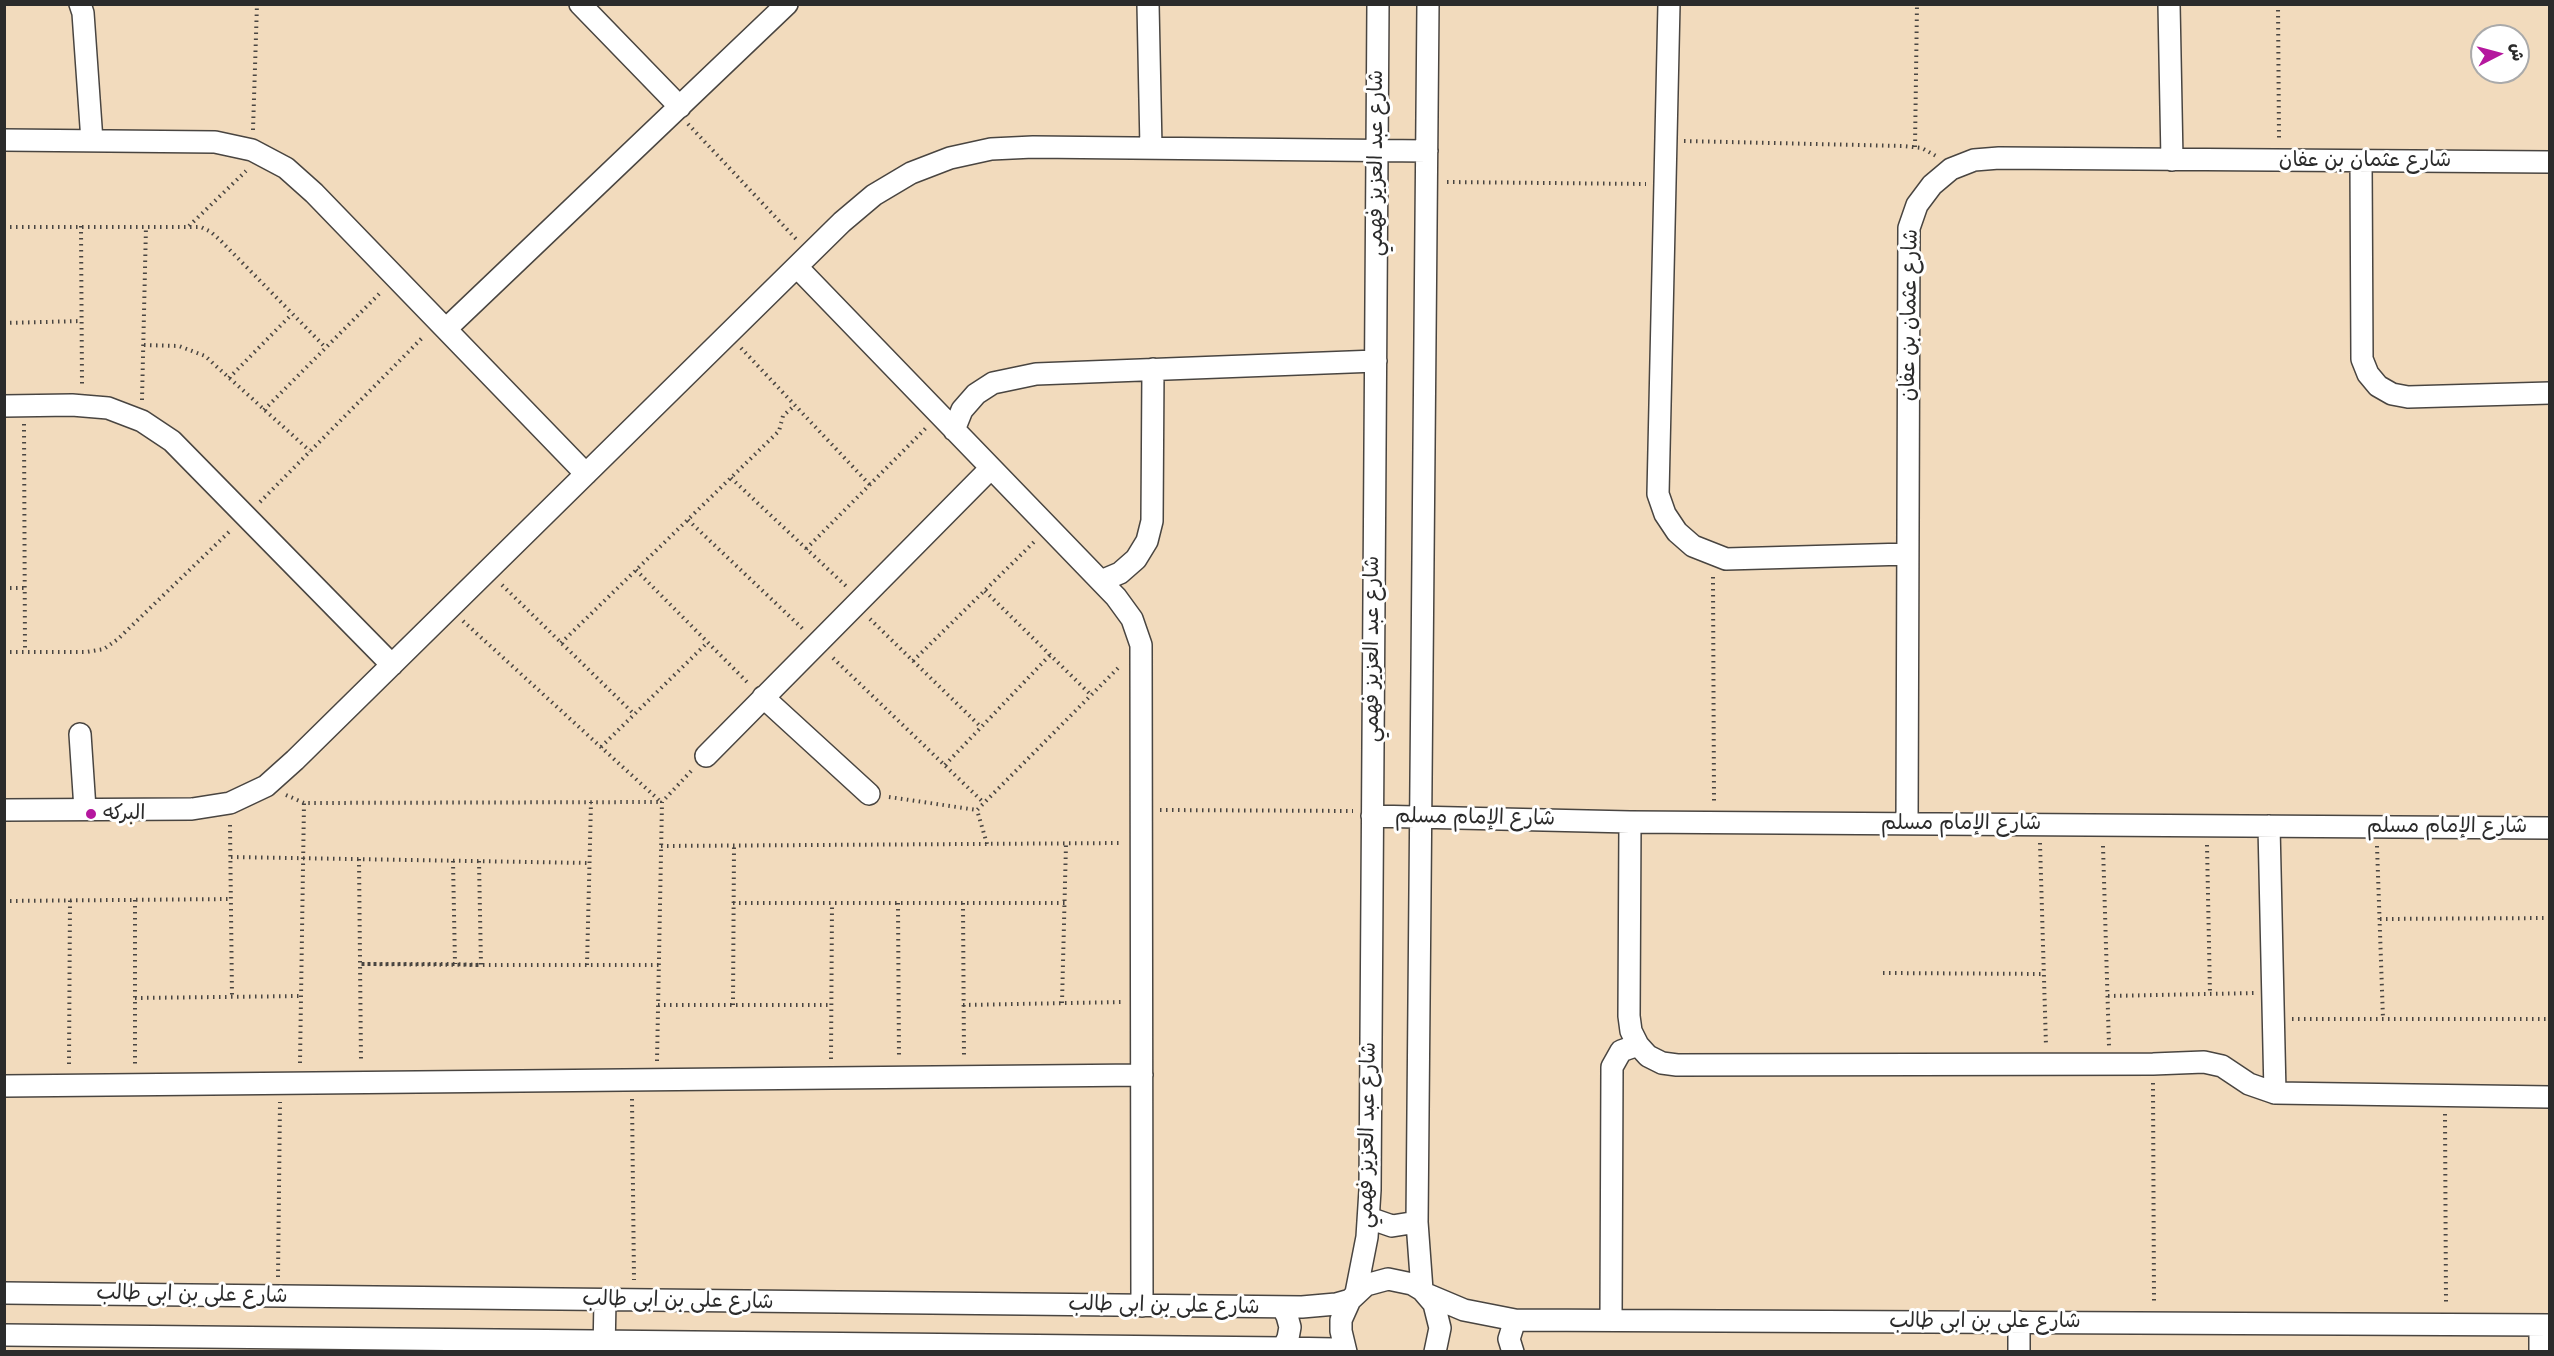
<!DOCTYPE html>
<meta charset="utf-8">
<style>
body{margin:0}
#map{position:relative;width:2554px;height:1356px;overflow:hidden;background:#f2dbbd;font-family:"Balsamiq Sans","Playpen Sans Arabic",sans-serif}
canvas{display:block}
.frame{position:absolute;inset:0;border:6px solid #2b2b2b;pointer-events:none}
.north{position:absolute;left:2470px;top:24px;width:60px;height:60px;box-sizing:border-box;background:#fff;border:2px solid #aaa;border-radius:50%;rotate:84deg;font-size:16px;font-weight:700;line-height:24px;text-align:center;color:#2b2b2b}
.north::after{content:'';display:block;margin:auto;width:21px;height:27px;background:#b5179e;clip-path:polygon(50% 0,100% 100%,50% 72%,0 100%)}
</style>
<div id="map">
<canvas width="2554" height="1356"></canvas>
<div class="frame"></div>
<div class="north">ش</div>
</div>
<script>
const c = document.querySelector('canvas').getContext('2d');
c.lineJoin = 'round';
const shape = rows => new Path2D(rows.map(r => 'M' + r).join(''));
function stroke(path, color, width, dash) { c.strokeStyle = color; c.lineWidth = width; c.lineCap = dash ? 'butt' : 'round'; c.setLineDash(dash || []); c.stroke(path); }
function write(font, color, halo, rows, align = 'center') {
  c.font = font + ' "Balsamiq Sans","Playpen Sans Arabic",sans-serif'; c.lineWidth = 6; c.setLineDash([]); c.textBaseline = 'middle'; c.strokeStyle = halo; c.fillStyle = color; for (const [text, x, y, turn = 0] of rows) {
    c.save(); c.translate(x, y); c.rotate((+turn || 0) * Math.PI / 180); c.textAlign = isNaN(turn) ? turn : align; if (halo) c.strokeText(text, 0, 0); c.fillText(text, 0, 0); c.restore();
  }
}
const path = shape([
 [2278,4,2279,139],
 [688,124,796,239],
 [253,130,257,4],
 [1684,141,1903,146,1922,148,1936,156],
 [1915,147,1917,4],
 [1447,182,1646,184],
 [81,226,82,384],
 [189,226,246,171],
 [4,227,201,227,211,232,220,240,326,348],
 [4,323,82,321],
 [144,345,179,346,205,356,310,451],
 [741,348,870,485],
 [229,378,292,314],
 [142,400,146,226],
 [264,410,382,291],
 [24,424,25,652],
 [731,478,847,587],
 [260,502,423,337],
 [688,520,804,630],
 [806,549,926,428],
 [636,570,749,684],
 [1713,577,1714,803],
 [502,585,634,714],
 [4,588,25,588],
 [985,591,1091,695],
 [870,619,981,727],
 [463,621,661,802],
 [561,643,779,431,783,416,795,405],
 [4,652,86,652,104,649,118,639,231,530],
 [833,658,984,803],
 [913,661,1035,541],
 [601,747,708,642],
 [945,765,1050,655],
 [286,795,304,803,662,802],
 [889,797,977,810],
 [1160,810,1353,811],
 [230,825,232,997],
 [2040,843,2046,1046],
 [987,844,977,810,1119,667],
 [2207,845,2210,994],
 [661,846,1122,843],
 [2103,846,2109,1046],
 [2377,846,2383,1019],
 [231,857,589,863],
 [359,859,361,1062],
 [453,861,455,964],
 [479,861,481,965,360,964,455,964,481,965,659,965],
 [135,900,135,1064],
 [4,901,231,899],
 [733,903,1065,903],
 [898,903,899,1059],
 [963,903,964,1058],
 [2380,919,2550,918],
 [587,965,591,802],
 [1883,973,2044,974],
 [2108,996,2254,993],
 [135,998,301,996],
 [1062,1003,1066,844],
 [658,1005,832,1005],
 [733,1005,734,846],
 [963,1005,1123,1002],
 [2292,1019,2550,1019],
 [831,1059,832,903],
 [657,1061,662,802,693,769],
 [300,1063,304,803],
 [69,1064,70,900],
 [2153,1083,2154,1303],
 [632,1099,634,1280],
 [2445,1114,2446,1305],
 [278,1277,280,1102]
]);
const minor = shape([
 [80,4,83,13,92,141],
 [580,4,680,107],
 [1148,4,1151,148],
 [1669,4,1658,494,1665,514,1677,532,1693,546,1726,559,1907,554],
 [2169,4,2172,160],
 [4,140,215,142,252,150,286,168,314,193,586,474],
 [2361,161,2362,359,2368,374,2378,386,2392,394,2408,397,2550,393],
 [797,267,1116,597,1132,619,1141,645,1142,1306],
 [446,329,787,4],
 [4,406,72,405,108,408,142,421,172,441,392,665],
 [954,430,962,410,976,394,993,383,1036,374,1376,361],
 [1101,581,1120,573,1136,559,1147,541,1152,521,1153,369],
 [763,697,869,794],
 [80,734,85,809],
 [706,756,991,468],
 [4,810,192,809,230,803,266,786,295,760,842,222,874,195,911,173,950,158,991,149,1033,147,1427,151],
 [1372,816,1630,822,2550,828],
 [1630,822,1629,1016,1631,1031,1638,1045,1648,1056,1662,1063,1677,1065,2153,1064,2204,1062,2222,1066,2249,1084,2275,1093,2550,1097],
 [1907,823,1909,228,1917,205,1932,185,1951,169,1974,160,1999,158,2550,162],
 [2269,826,2275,1093],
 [4,1086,1142,1075],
 [1369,1218,1392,1226,1417,1222],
 [1422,1290,1417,1222,1428,4],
 [4,1293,1302,1307,1336,1304,1350,1300],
 [1356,1293,1367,1237,1370,1190,1378,4],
 [1426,1294,1464,1310,1515,1320,2550,1325],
 [1282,1307,1287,1316,1290,1327,1288,1338,1283,1348],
 [1611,1320,1612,1067,1621,1051,1638,1045],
 [2019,1322,2019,1352],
 [2540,1325,2540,1352],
 [4,1335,1283,1348,1334,1349,1343,1352],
 [604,1352,605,1300],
 [1346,1352,1341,1331,1341,1320,1350,1300,1366,1285,1388,1279,1412,1284,1422,1290,1434,1304,1440,1328,1435,1352],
 [1513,1352,1509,1339,1515,1320]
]);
const markers = [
 [91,814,6,"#b5179e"]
];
const streetNames = [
 ["شارع عثمان بن عفان",2365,161],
 ["شارع عبد العزيز فهمي",1377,163,-90],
 ["شارع عثمان بن عفان",1910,315,-89],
 ["شارع عبد العزيز فهمي",1373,649,-90],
 ["شارع الإمام مسلم",1475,818,1],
 ["شارع الإمام مسلم",1961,824],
 ["شارع الإمام مسلم",2447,827],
 ["شارع عبد العزيز فهمي",1368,1135,-89],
 ["شارع على بن ابى طالب",192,1295,1],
 ["شارع على بن ابى طالب",678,1301,1],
 ["شارع على بن ابى طالب",1164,1306,1],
 ["شارع على بن ابى طالب",1985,1322]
];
const poiNames = [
 ["البركه",103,814]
];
stroke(minor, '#494541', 24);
stroke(path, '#494541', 4, [1.5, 4.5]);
stroke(minor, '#fff', 21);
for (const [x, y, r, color] of markers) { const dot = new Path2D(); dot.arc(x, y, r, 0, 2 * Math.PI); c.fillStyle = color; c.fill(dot); stroke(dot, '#fff', 2); }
write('21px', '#2b2b2b', '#fff', streetNames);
write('21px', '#2b2b2b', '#fff', poiNames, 'left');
</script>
